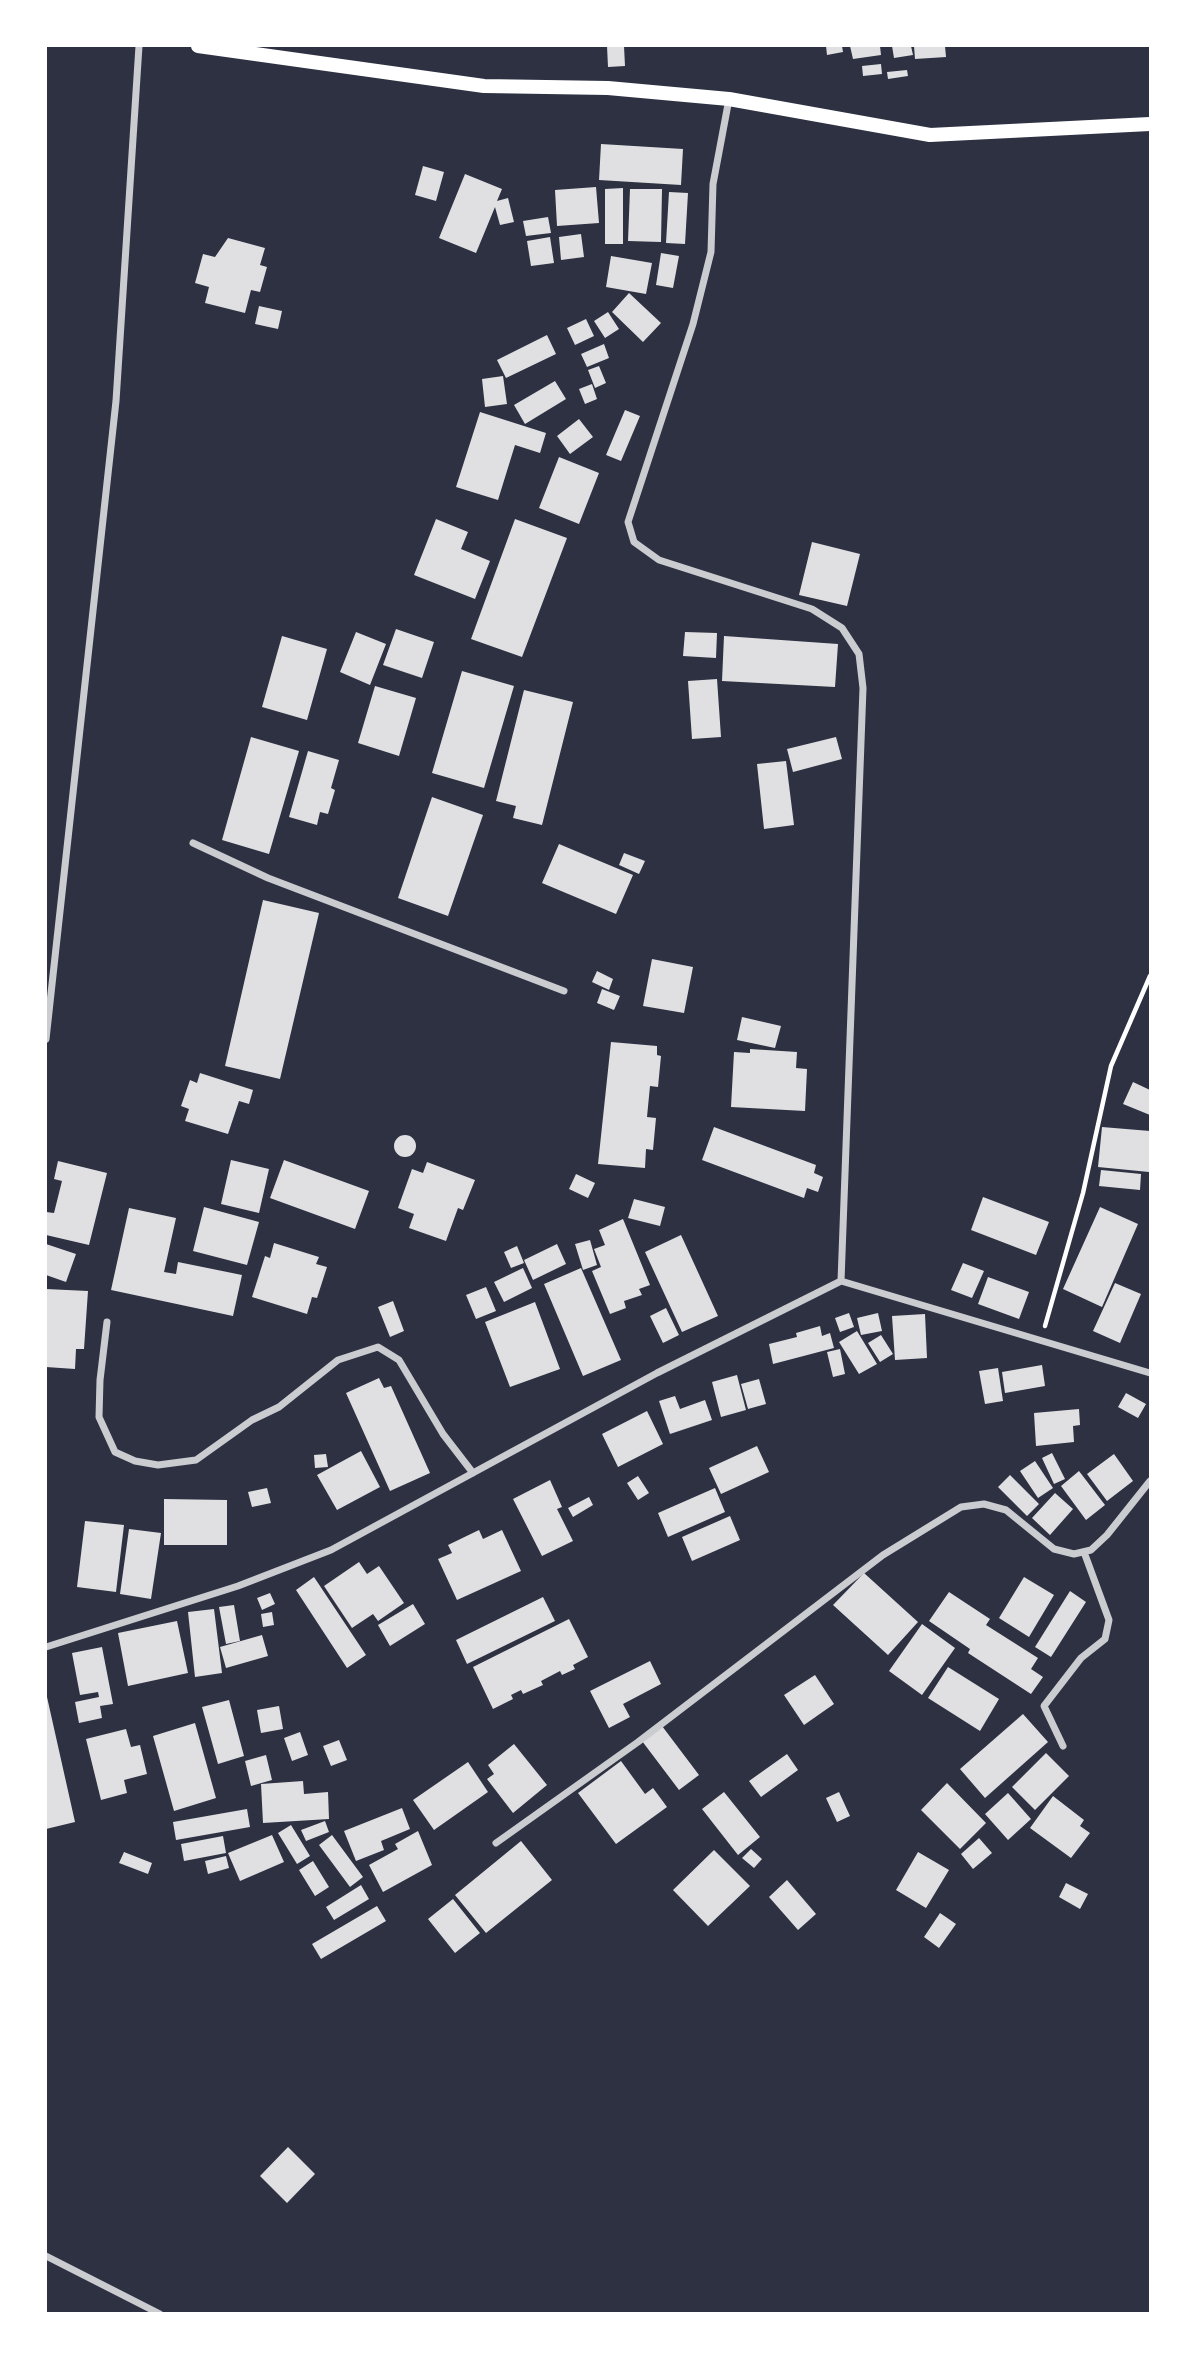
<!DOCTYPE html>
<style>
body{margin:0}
#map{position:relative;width:1196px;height:2359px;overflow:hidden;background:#2d3142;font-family:"Asap Condensed",sans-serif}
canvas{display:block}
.frame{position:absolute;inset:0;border:47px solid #fff;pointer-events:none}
</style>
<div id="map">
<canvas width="1196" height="2359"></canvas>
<div class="frame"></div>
</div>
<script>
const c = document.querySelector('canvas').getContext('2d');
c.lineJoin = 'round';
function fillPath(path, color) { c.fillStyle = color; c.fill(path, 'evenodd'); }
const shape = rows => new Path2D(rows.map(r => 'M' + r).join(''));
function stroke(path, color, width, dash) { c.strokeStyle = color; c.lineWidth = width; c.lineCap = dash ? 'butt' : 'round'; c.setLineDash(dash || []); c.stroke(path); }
const building = shape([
 [607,46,624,46,625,66,608,67],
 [826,46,842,46,843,52,827,55],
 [850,46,880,46,881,55,853,59],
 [892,46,911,46,913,55,894,58],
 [914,46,945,46,946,57,915,59],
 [881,64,882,74,863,76,862,66],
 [907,70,908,76,888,79,887,72],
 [601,144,683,149,681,185,599,180],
 [423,166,444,172,436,201,415,195],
 [465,174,502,189,497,201,508,198,514,222,500,225,495,207,476,253,439,238],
 [596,187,599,223,557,226,555,190],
 [623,188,623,244,605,244,605,189],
 [630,189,662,189,661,242,628,241],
 [669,192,688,193,685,244,666,243],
 [548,217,551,233,526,236,523,221],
 [581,234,584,257,561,260,559,237],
 [550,237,554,263,531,266,527,241],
 [228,238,265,248,260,265,267,267,260,292,251,290,245,313,205,303,209,287,195,283,203,254,215,257],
 [661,253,679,256,673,288,656,285],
 [611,256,652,263,646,294,606,287],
 [629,293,661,323,643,342,612,312],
 [259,306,282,311,278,329,255,324],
 [608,312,619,329,605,338,594,321],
 [586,319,594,336,575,345,567,328],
 [547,335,556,354,506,378,497,360],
 [604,344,609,358,587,367,581,354],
 [599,366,606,383,595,388,588,370],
 [503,376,507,404,485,407,482,379],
 [555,381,566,399,525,424,514,405],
 [592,384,597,399,585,404,579,389],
 [625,410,640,416,621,461,606,455],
 [480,412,546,433,540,453,515,445,498,500,456,487],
 [579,419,593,437,570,454,557,436],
 [559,457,599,473,579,524,539,508],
 [436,519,468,532,461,549,490,561,475,599,414,575],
 [515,519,567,538,522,657,471,639],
 [812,542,860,554,847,606,799,595],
 [396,629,434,642,422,678,383,665],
 [356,632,386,644,370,685,340,672],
 [685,632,717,633,716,658,683,656],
 [282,636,327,649,307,720,262,707],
 [724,636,838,644,835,687,722,681],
 [462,671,514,686,484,788,432,773],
 [717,679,721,737,692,739,688,681],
 [375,686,416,698,399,756,358,743],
 [524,690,573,702,542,825,513,818,516,806,496,801],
 [251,737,299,751,269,854,222,840],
 [836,737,842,759,793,772,787,749],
 [308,751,339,760,331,788,335,790,328,814,320,812,317,825,289,817],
 [786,761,794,825,764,829,757,764],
 [432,797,483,815,448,916,398,898],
 [559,844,633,875,616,914,542,883],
 [624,853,645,861,639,874,619,865],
 [263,900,319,913,280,1079,225,1066],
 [652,959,693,967,684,1013,643,1006],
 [597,971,613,979,609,990,592,982],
 [602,989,620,996,614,1010,597,1003],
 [742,1017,781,1026,775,1048,737,1040],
 [611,1042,657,1046,657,1055,661,1056,658,1087,650,1086,647,1117,656,1118,653,1150,646,1149,645,1168,598,1164],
 [750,1049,797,1052,796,1068,807,1069,805,1111,731,1107,734,1052,750,1053],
 [200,1073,253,1090,249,1104,239,1101,228,1134,185,1121,189,1109,181,1106,190,1080,197,1083],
 [1133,1082,1150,1090,1150,1115,1123,1104],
 [714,1127,816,1165,814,1173,823,1177,818,1192,807,1188,804,1198,702,1160],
 [1102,1127,1150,1131,1149,1172,1098,1167],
 '394 1146a11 11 0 1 1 22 0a11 11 0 1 1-22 0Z',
 [231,1160,269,1169,259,1213,221,1204],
 [284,1160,369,1191,355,1229,270,1198],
 [58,1161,107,1173,89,1245,46,1235,46,1212,54,1213,62,1181,54,1179],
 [427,1162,475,1180,463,1210,458,1208,446,1241,409,1228,414,1214,398,1208,412,1169,423,1173],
 [1101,1170,1141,1174,1140,1190,1099,1186],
 [576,1174,595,1183,588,1198,569,1189],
 [983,1197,1049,1222,1036,1255,971,1230],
 [634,1199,665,1207,660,1226,628,1218],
 [204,1207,259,1222,247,1265,193,1251],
 [1100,1207,1138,1224,1102,1307,1063,1289],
 [129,1208,176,1218,164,1272,176,1274,178,1262,242,1275,233,1316,111,1290],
 [623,1219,650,1285,639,1289,642,1295,624,1301,626,1308,610,1314,592,1271,601,1267,594,1249,605,1245,599,1230],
 [681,1235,718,1316,682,1332,645,1252],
 [590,1240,597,1265,583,1270,575,1244],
 [274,1243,319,1257,316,1264,327,1267,317,1298,312,1297,307,1314,252,1297,265,1256,270,1258],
 [46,1244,76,1254,66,1282,46,1275],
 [557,1244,566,1264,533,1280,524,1260],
 [517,1246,524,1263,511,1268,504,1252],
 [963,1263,984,1271,972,1298,951,1290],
 [523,1268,532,1288,504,1302,494,1282],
 [581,1268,621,1360,583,1376,544,1284],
 [988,1277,1029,1292,1019,1319,978,1304],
 [1115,1283,1141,1294,1120,1343,1093,1331],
 [486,1287,496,1311,476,1319,466,1295],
 [46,1289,88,1291,84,1349,76,1349,75,1369,46,1367],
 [393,1301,404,1331,390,1337,378,1307],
 [535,1302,560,1369,510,1387,485,1322],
 [666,1308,679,1335,663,1343,650,1316],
 [849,1313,854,1327,840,1332,835,1318],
 [878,1313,882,1331,861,1335,857,1318],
 [925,1314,927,1358,895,1360,892,1316],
 [820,1326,822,1336,830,1333,834,1348,773,1364,769,1344,797,1337,796,1333],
 [857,1331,877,1364,859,1374,839,1342],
 [881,1335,893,1354,880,1362,868,1343],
 [840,1349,845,1374,833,1377,827,1352],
 [1042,1365,1045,1386,1005,1393,1002,1372],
 [998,1368,1003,1401,985,1404,979,1371],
 [737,1375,746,1410,721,1417,712,1382],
 [379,1378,384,1388,391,1386,430,1473,390,1491,346,1393],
 [759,1379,766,1404,748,1409,741,1384],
 [1126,1393,1146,1404,1138,1418,1118,1407],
 [675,1396,680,1409,705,1400,712,1420,670,1434,659,1401],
 [1079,1409,1080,1425,1073,1426,1074,1442,1036,1446,1034,1413],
 [647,1411,663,1444,618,1467,602,1434],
 [757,1446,769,1472,721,1494,709,1468],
 [361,1451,380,1487,337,1510,317,1475],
 [1052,1453,1065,1479,1054,1484,1042,1458],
 [326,1454,328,1467,315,1468,314,1455],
 [1114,1454,1133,1481,1107,1501,1087,1474],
 [1035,1461,1053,1488,1038,1498,1020,1471],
 [1079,1471,1105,1505,1086,1520,1061,1486],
 [1010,1475,1039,1504,1027,1516,998,1487],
 [638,1476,649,1493,638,1500,627,1483],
 [550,1480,562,1507,557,1509,573,1541,542,1556,513,1499],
 [267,1488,271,1503,252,1507,248,1492],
 [715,1488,725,1512,668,1537,658,1513],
 [1055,1493,1073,1509,1050,1535,1032,1518],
 [589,1497,593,1505,573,1517,568,1508],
 [164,1499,227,1500,227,1545,164,1545],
 [730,1516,740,1540,692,1561,682,1537],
 [85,1521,124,1525,116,1592,77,1587],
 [129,1529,161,1533,151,1599,120,1594],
 [479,1530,483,1539,502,1530,521,1571,457,1600,438,1559,452,1553,448,1545],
 [359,1562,367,1574,379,1566,404,1603,378,1621,373,1614,352,1628,324,1586],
 [864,1573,918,1622,888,1655,833,1605],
 [314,1577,366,1655,347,1668,296,1590],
 [1024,1577,1054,1595,1029,1637,999,1618],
 [1070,1591,1086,1602,1051,1657,1035,1647],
 [949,1592,990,1619,986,1625,1038,1658,1031,1669,1043,1677,1031,1694,968,1653,970,1649,929,1621],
 [270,1593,275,1604,262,1610,257,1598],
 [543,1597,555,1621,467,1664,456,1640],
 [413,1604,425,1624,390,1646,378,1625],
 [234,1605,240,1641,226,1644,219,1607],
 [214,1609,222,1673,195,1677,188,1612],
 [272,1612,274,1625,263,1627,261,1614],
 [569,1619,588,1657,573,1665,575,1669,562,1675,560,1671,541,1681,543,1685,523,1694,521,1690,511,1695,513,1699,493,1709,473,1667],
 [177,1621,188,1673,128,1686,118,1633],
 [922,1624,955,1648,922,1695,889,1671],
 [262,1635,268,1656,226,1668,220,1647],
 [102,1647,113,1704,100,1706,102,1718,79,1723,75,1702,99,1697,98,1692,80,1695,72,1653],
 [650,1661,661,1684,623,1704,630,1717,609,1728,590,1691],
 [948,1667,999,1699,980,1731,928,1698],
 [815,1675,834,1704,804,1725,784,1695],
 [47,1697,75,1822,46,1829,46,1697],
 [229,1700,244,1756,218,1764,202,1707],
 [279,1706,283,1729,261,1733,257,1710],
 [1023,1714,1048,1742,985,1798,960,1769],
 [195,1723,216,1798,174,1811,153,1736],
 [662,1726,699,1775,679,1790,642,1741],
 [126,1729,131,1747,140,1745,147,1774,124,1780,127,1793,101,1800,86,1739],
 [300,1732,308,1755,292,1761,284,1738],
 [339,1740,347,1760,331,1766,323,1746],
 [514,1744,547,1785,513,1813,487,1779,494,1774,488,1765],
 [1046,1753,1069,1776,1035,1810,1012,1787],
 [787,1754,798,1770,761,1797,749,1781],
 [266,1755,272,1780,251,1786,245,1761],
 [621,1761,645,1794,653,1788,667,1807,616,1844,578,1793],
 [468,1762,488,1792,434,1830,413,1800],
 [303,1781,304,1794,328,1792,329,1819,263,1823,261,1784],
 [947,1783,986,1823,960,1849,921,1810],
 [724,1792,760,1837,738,1855,702,1809],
 [839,1792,850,1816,837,1822,826,1798],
 [1008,1793,1031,1819,1008,1840,985,1814],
 [1053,1796,1084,1820,1080,1826,1090,1833,1071,1858,1030,1828],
 [402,1808,410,1829,381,1841,384,1850,356,1861,344,1831],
 [247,1809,250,1827,176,1840,173,1822],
 [325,1821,329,1832,306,1841,301,1830],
 [291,1825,310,1856,297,1864,278,1833],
 [418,1831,432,1865,383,1892,369,1865,398,1849,395,1844],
 [272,1835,284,1862,240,1881,228,1853],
 [332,1835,363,1877,350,1887,319,1845],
 [223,1836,226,1853,184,1861,181,1844],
 [979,1838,992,1853,973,1869,961,1854],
 [521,1841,552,1880,486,1933,455,1895],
 [751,1849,762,1859,754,1868,742,1858],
 [714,1850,750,1886,708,1926,673,1890],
 [124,1852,152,1863,148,1874,119,1863],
 [918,1852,949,1870,926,1908,896,1890],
 [226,1856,229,1868,208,1874,205,1861],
 [313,1861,329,1887,315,1896,299,1870],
 [787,1880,816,1914,798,1930,769,1897],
 [1066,1883,1088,1894,1080,1909,1059,1897],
 [361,1885,369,1899,334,1920,326,1907],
 [453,1899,480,1933,455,1953,428,1919],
 [377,1906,386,1921,321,1959,312,1944],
 [940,1913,956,1924,939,1948,924,1937],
 [288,2147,315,2174,287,2203,260,2176]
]);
const path = shape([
 [1045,1326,1083,1193,1111,1066,1150,976]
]);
const minor = shape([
 [729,99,713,184,711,252,693,324,628,522,634,542,659,560,812,609,842,628,859,654,863,688,841,1281],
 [193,843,268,878,564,991],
 [46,1039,116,401,139,46],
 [107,1322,100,1380,99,1417,115,1452,135,1461,158,1465,196,1460,252,1420,279,1407,338,1360,378,1347,399,1360,443,1434,473,1473],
 [46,1647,238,1586,331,1550,657,1373,841,1281,1150,1373],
 [1063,1746,1044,1706,1081,1658,1105,1639,1109,1620,1084,1552],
 [496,1843,638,1742,883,1555,961,1507,984,1504,1006,1510,1054,1549,1074,1554,1091,1550,1107,1535,1150,1481],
 [46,2256,160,2314]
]);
const secondary = shape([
 [198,46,484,86,608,88,729,99,930,135,1150,124]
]);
fillPath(building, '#e0e0e3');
stroke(path, '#fff', 4.5);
stroke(minor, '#caccd0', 7);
stroke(secondary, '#fff', 14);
</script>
